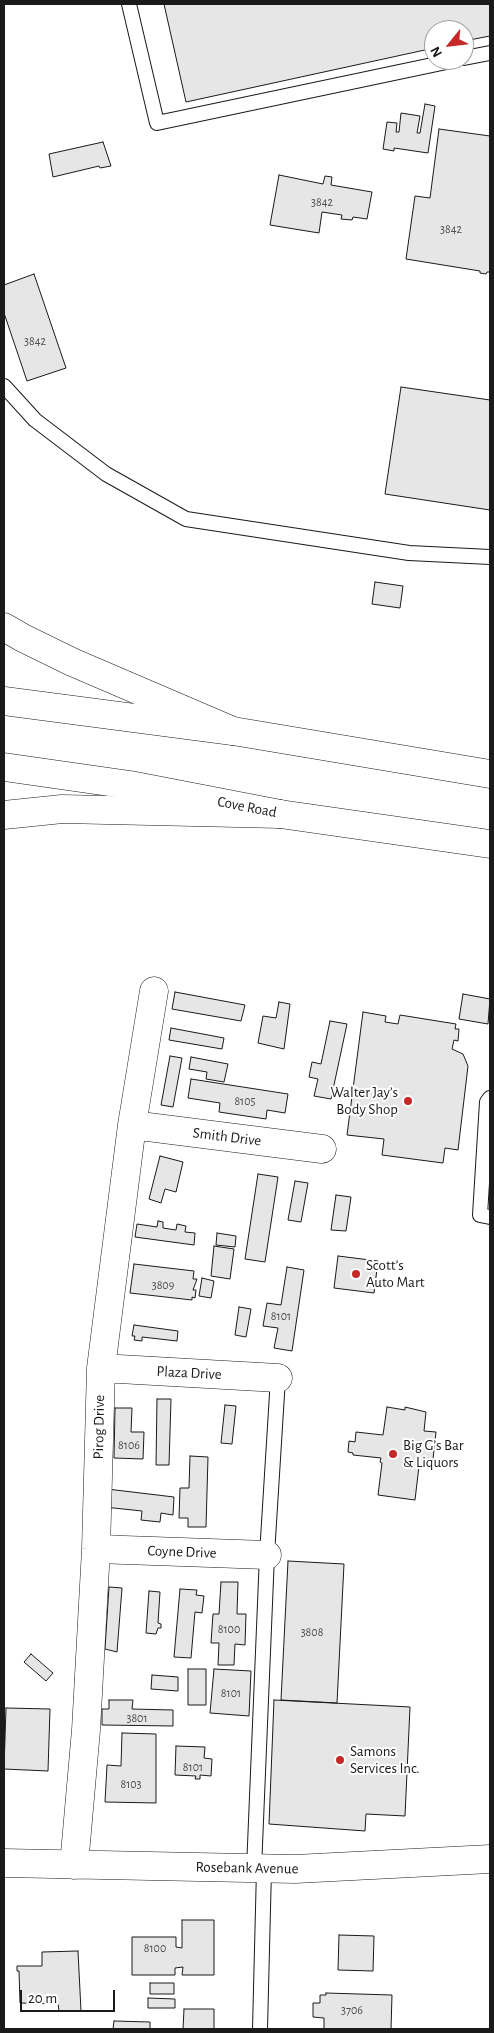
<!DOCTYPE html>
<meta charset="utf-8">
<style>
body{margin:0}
#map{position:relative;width:494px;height:2033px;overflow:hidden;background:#fff;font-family:"Alegreya Sans",sans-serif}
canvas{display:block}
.frame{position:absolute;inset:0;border:5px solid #1a1a1a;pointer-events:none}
.north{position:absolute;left:424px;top:20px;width:50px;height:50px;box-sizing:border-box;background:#fff;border:1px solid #a3a3a3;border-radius:50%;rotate:241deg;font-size:14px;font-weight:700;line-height:20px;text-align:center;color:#1a1a1a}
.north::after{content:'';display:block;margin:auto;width:18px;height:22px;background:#c62828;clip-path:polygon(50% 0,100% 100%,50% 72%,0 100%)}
.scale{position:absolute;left:20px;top:1990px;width:95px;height:22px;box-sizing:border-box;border:2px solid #1a1a1a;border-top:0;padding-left:6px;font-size:15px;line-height:18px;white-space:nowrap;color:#1a1a1a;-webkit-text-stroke:4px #fff;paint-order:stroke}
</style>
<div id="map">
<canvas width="494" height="2033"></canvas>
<div class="frame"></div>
<div class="north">N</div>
<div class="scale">20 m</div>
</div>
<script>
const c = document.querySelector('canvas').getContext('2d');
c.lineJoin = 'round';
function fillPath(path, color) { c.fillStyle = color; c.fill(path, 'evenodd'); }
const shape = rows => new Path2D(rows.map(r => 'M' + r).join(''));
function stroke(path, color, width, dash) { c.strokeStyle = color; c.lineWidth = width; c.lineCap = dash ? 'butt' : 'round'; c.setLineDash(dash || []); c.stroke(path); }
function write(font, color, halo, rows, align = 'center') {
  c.font = font + ' "Alegreya Sans",sans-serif'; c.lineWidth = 4; c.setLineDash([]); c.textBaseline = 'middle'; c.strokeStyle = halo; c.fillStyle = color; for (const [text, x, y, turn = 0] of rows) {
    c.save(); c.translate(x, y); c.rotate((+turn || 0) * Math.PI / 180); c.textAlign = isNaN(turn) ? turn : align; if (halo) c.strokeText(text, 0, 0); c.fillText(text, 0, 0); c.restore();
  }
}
const building = shape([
 [164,4,490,4,490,36,464,41,464,30,434,30,434,48,186,102,164,4],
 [425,104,435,106,428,153,394,148,394,151,383,149,387,122,397,123,396,132,399,132,401,113,420,116,417,133,420,133,425,104],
 [439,129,490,136,490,272,487,272,486,274,480,273,480,271,406,259,415,196,430,198,439,129],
 [103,142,111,166,100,168,99,166,53,177,49,154,103,142],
 [279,175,323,184,325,176,332,177,331,185,372,192,367,219,353,217,352,220,341,219,342,215,322,212,319,233,270,225,279,175],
 [34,274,66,368,27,381,4,313,4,285,34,274],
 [401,387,490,400,490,510,385,494,401,387],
 [375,582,403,586,400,608,372,604,375,582],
 [175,992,245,1005,241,1021,172,1009,175,992],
 [463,994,490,999,488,1024,459,1019,463,994],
 [279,1002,290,1004,284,1049,258,1043,263,1016,276,1018,279,1002],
 [363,1012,386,1016,385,1022,398,1024,400,1015,456,1024,455,1029,459,1029,458,1041,454,1040,452,1049,463,1054,468,1066,458,1150,445,1148,443,1163,382,1155,384,1139,347,1135,363,1012],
 [330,1021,347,1024,331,1099,314,1096,318,1079,309,1077,312,1062,321,1064,330,1021],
 [171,1028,224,1038,222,1049,169,1040,171,1028],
 [170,1056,182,1058,173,1107,161,1105,170,1056],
 [191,1057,228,1064,224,1082,206,1079,207,1072,189,1069,191,1057],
 [191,1079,288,1094,285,1113,267,1110,266,1119,219,1112,220,1103,188,1098,191,1079],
 [160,1156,183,1162,176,1192,165,1189,161,1203,149,1199,160,1156],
 [258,1174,278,1177,265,1262,245,1259,258,1174],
 [295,1181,308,1183,301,1222,288,1220,295,1181],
 [336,1195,351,1197,346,1231,331,1230,336,1195],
 [158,1221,163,1222,163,1228,176,1230,177,1224,186,1226,185,1232,195,1233,194,1245,135,1237,137,1224,157,1227,158,1221],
 [217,1233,236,1236,235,1247,216,1245,217,1233],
 [214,1246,234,1249,230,1279,211,1276,214,1246],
 [338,1256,378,1261,374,1293,334,1288,338,1256],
 [134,1264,194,1271,193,1279,197,1279,193,1290,196,1290,195,1298,192,1297,192,1300,130,1293,134,1264],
 [287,1267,304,1270,292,1351,274,1348,278,1328,263,1326,267,1303,281,1305,287,1267],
 [202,1278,214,1281,211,1298,199,1296,202,1278],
 [239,1307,251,1309,246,1337,235,1335,239,1307],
 [134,1325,178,1331,177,1341,142,1337,142,1341,134,1340,135,1336,132,1336,134,1325],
 [157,1399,171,1399,169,1465,156,1465,157,1399],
 [225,1405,236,1406,232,1444,221,1443,225,1405],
 [387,1407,405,1410,405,1407,426,1412,424,1431,436,1432,432,1468,419,1466,415,1500,378,1495,382,1463,380,1462,381,1458,353,1455,353,1453,348,1452,349,1441,355,1442,356,1432,383,1435,387,1407],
 [115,1408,132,1408,131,1432,144,1432,143,1459,114,1458,115,1408],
 [190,1456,208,1457,206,1527,188,1527,188,1518,179,1518,180,1488,189,1488,190,1456],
 [107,1489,174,1497,173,1515,161,1513,160,1522,141,1520,142,1511,104,1507,107,1489],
 [288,1561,344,1564,337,1703,281,1700,288,1561],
 [221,1582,238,1582,237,1614,246,1614,245,1645,235,1644,234,1665,218,1665,219,1643,211,1643,213,1614,219,1614,221,1582],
 [109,1587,122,1588,117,1652,105,1649,109,1587],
 [180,1589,197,1590,196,1595,204,1596,202,1613,195,1612,191,1658,174,1657,180,1589],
 [149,1591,160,1592,158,1623,161,1624,161,1628,158,1628,156,1634,146,1633,149,1591],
 [31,1654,53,1673,46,1681,24,1662,31,1654],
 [188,1669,206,1669,206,1705,188,1705,188,1669],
 [214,1669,251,1671,249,1716,210,1713,214,1669],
 [152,1675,178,1677,178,1691,151,1689,152,1675],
 [109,1700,133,1700,132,1709,173,1710,173,1726,102,1725,102,1709,109,1709,109,1700],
 [274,1700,410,1707,405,1816,366,1814,365,1831,269,1824,274,1700],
 [6,1708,50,1709,48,1771,4,1769,6,1708],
 [122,1733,156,1734,156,1803,105,1802,107,1765,121,1766,122,1733],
 [176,1746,205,1747,204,1758,212,1759,211,1776,200,1775,200,1779,195,1779,196,1776,175,1775,176,1746],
 [182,1920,214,1920,214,1975,182,1975,183,1967,175,1968,175,1975,132,1975,132,1937,176,1937,176,1947,182,1948,182,1920],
 [339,1935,374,1936,373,1971,338,1970,339,1935],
 [78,1951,81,2011,59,2011,58,2004,20,2003,19,1971,17,1971,17,1966,42,1966,42,1952,78,1951],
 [150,1983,174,1983,174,1994,150,1994,150,1983],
 [326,1993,392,1995,391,2029,324,2029,324,2018,313,2017,313,2003,320,2003,320,1995,326,1995,326,1993],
 [148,1998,175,1999,175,2008,148,2008,148,1998],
 [184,2009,214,2009,214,2029,183,2029,184,2009],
 [114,2021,150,2022,150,2029,113,2029,114,2021]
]);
const lane = shape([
 [129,4,157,123,456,60],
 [464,58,490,53],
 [4,386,35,420,106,474,186,519,409,553,490,557],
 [490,1098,487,1102,480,1215,490,1217],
 [254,1869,267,1555,278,1378],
 [260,2029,264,1869]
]);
const street = shape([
 [132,1125,322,1149],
 [101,1368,278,1378],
 [96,1549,267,1555],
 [4,1863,295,1869,490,1859],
 [74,1865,86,1730,96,1549,101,1368,132,1125,154,991]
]);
const secondary = shape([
 [4,701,233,731,490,774],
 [4,767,130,785,280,814,490,844]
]);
const highway = shape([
 [4,627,23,638,72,662,233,731],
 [4,815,62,809,280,814]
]);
const markers = [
 [408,1101,5,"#c62828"],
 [356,1274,5,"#c62828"],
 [393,1454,5,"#c62828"],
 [340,1760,5,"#c62828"]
];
const numberNames = [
 ["3842",322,202],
 ["3842",451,229],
 ["3842",35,341],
 ["8105",245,1101],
 ["3809",163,1285],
 ["8101",281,1316],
 ["8106",129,1445],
 ["8100",229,1629],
 ["3808",312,1632],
 ["8101",231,1693],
 ["3801",137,1718],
 ["8101",193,1767],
 ["8103",131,1784],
 ["8100",155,1948],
 ["3706",352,2010]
];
const streetNames = [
 ["Cove Road",247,807,11],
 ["Smith Drive",227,1137,7],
 ["Plaza Drive",189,1373,3],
 ["Pirog Drive",99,1427,-89],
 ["Coyne Drive",182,1552,2],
 ["Rosebank Avenue",247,1868,1]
];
const poiNames = [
 ["Walter Jay’s",398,1092,"right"],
 ["Body Shop",398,1109,"right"],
 ["Scott’s",366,1265],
 ["Auto Mart",366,1282],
 ["Big G’s Bar",403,1445],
 ["& Liquors",403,1462],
 ["Samons",350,1751],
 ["Services Inc.",350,1768]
];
fillPath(building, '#e6e6e6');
stroke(building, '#1a1a1a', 1);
stroke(lane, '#1a1a1a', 16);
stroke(street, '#1a1a1a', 29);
stroke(secondary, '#1a1a1a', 29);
stroke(highway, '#1a1a1a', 29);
stroke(lane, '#fff', 14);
stroke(street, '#fff', 28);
stroke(secondary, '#fff', 28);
stroke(highway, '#fff', 28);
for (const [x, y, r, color] of markers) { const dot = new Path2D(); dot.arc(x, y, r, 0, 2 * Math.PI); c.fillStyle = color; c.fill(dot); stroke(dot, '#fff', 2); }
write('12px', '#4d4d4d', null, numberNames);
write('15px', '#1a1a1a', '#fff', streetNames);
write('15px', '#1a1a1a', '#fff', poiNames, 'left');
</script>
